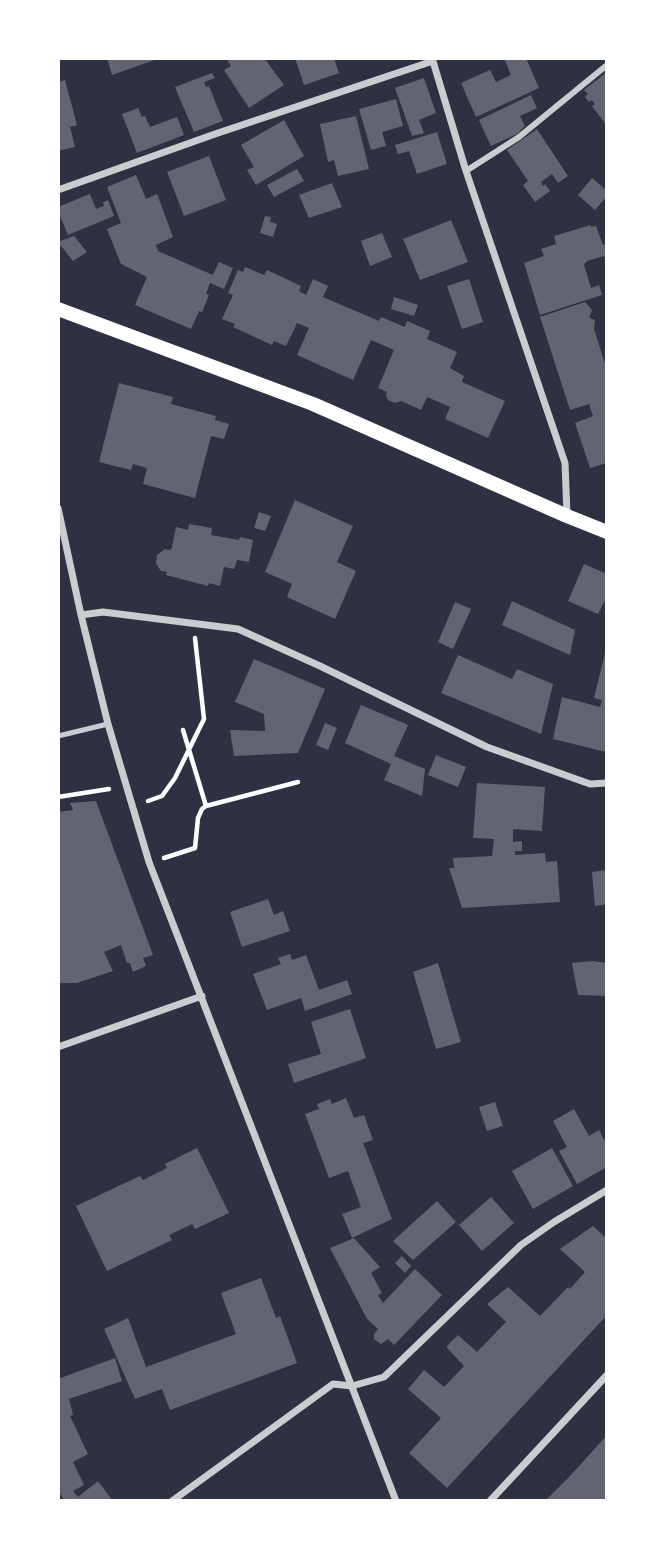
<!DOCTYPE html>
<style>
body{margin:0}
#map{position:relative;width:665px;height:1559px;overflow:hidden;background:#2d3142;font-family:Lato,sans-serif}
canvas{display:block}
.frame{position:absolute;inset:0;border:60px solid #fff;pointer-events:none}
</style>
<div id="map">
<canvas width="665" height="1559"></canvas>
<div class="frame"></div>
</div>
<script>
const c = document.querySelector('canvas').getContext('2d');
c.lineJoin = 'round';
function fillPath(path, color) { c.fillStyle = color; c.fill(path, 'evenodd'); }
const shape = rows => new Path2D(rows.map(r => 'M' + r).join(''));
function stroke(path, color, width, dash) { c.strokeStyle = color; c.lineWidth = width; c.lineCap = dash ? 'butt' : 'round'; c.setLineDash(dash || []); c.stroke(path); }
const building = shape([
 [107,58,160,58,112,75],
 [226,58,264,58,284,85,249,108,224,70,231,66],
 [295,58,334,58,339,73,304,85],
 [504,58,526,58,539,88,476,117,461,83,490,70,496,82,511,75],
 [607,72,607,126,592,106,595,104,592,100,589,102,585,97,588,94,584,90],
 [212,73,215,78,204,82,206,87,209,86,223,121,194,132,175,87],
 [424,78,436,113,419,120,424,133,412,136,395,88],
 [65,80,77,125,70,127,75,147,58,151,58,82],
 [531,95,537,108,520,116,525,126,517,134,491,146,479,120],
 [396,99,403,126,382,132,386,146,371,150,359,109],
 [138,108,142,117,145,116,150,127,177,117,184,135,137,153,122,114],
 [356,116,369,169,338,176,334,160,328,162,320,124],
 [284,120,304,156,256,185,247,170,254,167,241,145],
 [537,129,568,176,558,183,552,174,541,182,543,186,545,184,550,191,535,202,523,185,528,181,507,150],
 [437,132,447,164,417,174,409,151,398,154,395,145],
 [209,156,226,200,184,216,167,172],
 [297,169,304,181,274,197,267,185],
 [136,175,146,199,157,194,173,237,156,245,158,251,213,275,219,262,233,268,224,289,210,283,206,294,209,295,202,312,199,311,191,329,135,305,147,277,121,264,107,229,121,223,107,187],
 [592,178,607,191,607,196,595,210,578,195],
 [332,183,342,207,309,218,299,195],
 [90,194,96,209,104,206,103,202,108,200,114,216,68,235,58,211,58,207],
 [265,216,271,217,270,222,277,224,273,237,260,233],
 [451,220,468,262,420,280,403,239],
 [591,225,591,227,596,226,603,245,607,244,607,261,604,256,587,261,584,265,591,288,599,285,602,295,540,315,524,263,544,256,541,249,556,244,554,236],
 [382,233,392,257,370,266,361,241],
 [74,236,87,252,73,261,58,242],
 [245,267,264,275,267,270,301,286,299,291,306,295,313,279,328,286,323,297,379,321,381,317,405,327,407,321,430,331,427,339,457,352,450,368,464,376,462,382,505,401,488,438,445,419,450,407,427,397,421,410,401,401,395,403,388,400,386,395,387,392,378,388,394,350,371,340,353,380,297,355,309,328,297,323,286,346,274,341,272,345,233,327,235,324,222,319,233,295,228,293,238,270,243,272],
 [469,279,483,322,462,329,447,286],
 [394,297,418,305,414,316,391,309],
 [585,302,592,310,590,315,590,318,595,320,594,329,607,370,607,463,590,468,575,423,593,416,589,404,570,410,540,317],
 [119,383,173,397,171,404,216,416,215,420,229,424,224,439,211,436,195,498,143,484,147,468,133,464,131,470,99,462],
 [295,500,353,526,337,562,356,571,335,619,287,597,292,584,265,572],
 [259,512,271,516,265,531,254,528],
 [189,524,212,528,211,535,239,540,240,537,253,540,249,562,237,560,234,569,224,567,220,586,209,583,208,586,166,575,167,572,161,571,156,564,157,555,165,549,170,550,172,547,176,527,188,530],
 [584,564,607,574,607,603,604,602,598,614,568,601],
 [512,601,575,630,570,655,502,625],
 [455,602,471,609,453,649,438,642],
 [606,649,606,752,553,739,562,697,600,707,602,700,594,698],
 [458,655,512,679,517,669,553,684,541,734,441,693],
 [254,659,325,689,298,753,234,756,230,730,265,731,264,714,235,702],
 [361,705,408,725,394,756,425,769,422,796,384,780,391,764,345,743],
 [325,723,337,728,328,750,316,745],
 [436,755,466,767,458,787,428,775],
 [477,783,545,787,542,831,513,829,513,842,522,841,522,851,515,851,515,855,545,853,546,862,557,861,560,902,462,908,449,868,454,868,453,858,492,856,494,839,473,838],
 [96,801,153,955,143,958,146,966,133,972,130,963,127,963,121,945,104,952,113,971,77,983,58,983,58,812,73,810,70,803],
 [607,870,607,904,595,906,592,872],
 [268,899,274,915,283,911,290,931,242,947,230,912],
 [290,954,292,960,306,955,319,990,347,980,352,994,305,1011,301,998,267,1010,253,974,281,964,278,958],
 [592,961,607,963,607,996,578,995,572,963],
 [438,963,461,1042,436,1049,413,972],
 [350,1009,366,1058,294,1083,288,1064,321,1054,311,1022],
 [346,1098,354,1118,364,1115,373,1140,363,1143,392,1219,352,1238,342,1214,361,1207,348,1171,329,1178,305,1114,319,1109,317,1104,330,1099,332,1104],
 [495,1102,503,1126,487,1131,479,1107],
 [574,1109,589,1136,599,1130,607,1145,607,1167,577,1184,559,1151,567,1147,553,1121],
 [197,1148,229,1213,195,1229,192,1224,169,1235,172,1240,107,1271,76,1206,140,1176,143,1180,167,1168,165,1164],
 [552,1148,573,1186,533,1209,512,1171],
 [491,1197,514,1223,482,1251,459,1225],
 [437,1201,456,1222,413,1260,393,1241],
 [593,1226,607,1239,607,1315,447,1488,409,1453,441,1418,408,1389,424,1370,444,1387,464,1366,447,1348,447,1346,458,1335,477,1352,506,1322,487,1304,508,1287,540,1316,568,1287,570,1289,585,1272,560,1249],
 [354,1238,380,1267,371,1273,382,1293,378,1295,383,1303,415,1269,442,1295,394,1345,388,1339,381,1344,374,1339,374,1334,378,1329,367,1319,330,1248],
 [402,1256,411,1266,405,1273,395,1263],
 [261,1278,276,1318,280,1316,297,1363,170,1410,162,1389,135,1399,104,1329,128,1318,146,1367,236,1334,221,1293],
 [115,1358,122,1381,69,1399,73,1415,70,1416,88,1454,73,1462,84,1485,73,1491,78,1497,98,1481,113,1501,64,1501,58,1489,58,1379],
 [607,1435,607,1501,545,1501,571,1475]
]);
const path = shape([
 [183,730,206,806,298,782],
 [58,797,109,789],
 [148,801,162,796,175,778,204,719,195,638],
 [164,858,195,848,198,818,202,809,206,806]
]);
const service = shape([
 [58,736,108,724]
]);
const pedestrian = shape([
 [466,171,519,137,607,65]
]);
const minor = shape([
 [432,58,466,171,565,463,567,515],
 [58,190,215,134,433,61],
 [58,508,81,615,108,724,149,862,396,1501],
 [81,615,103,612,238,629,320,666,487,747,590,784,607,783],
 [58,1047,202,996],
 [172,1501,333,1384,352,1386,384,1377,521,1245,554,1222,607,1190],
 [490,1501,607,1375]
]);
const secondary = shape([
 [58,309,313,404,567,516,607,532]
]);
fillPath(building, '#626471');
stroke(path, '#fff', 4.5);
stroke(service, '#caccd0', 5);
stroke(pedestrian, '#caccd0', 6);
stroke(minor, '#caccd0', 7);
stroke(secondary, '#fff', 14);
</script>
